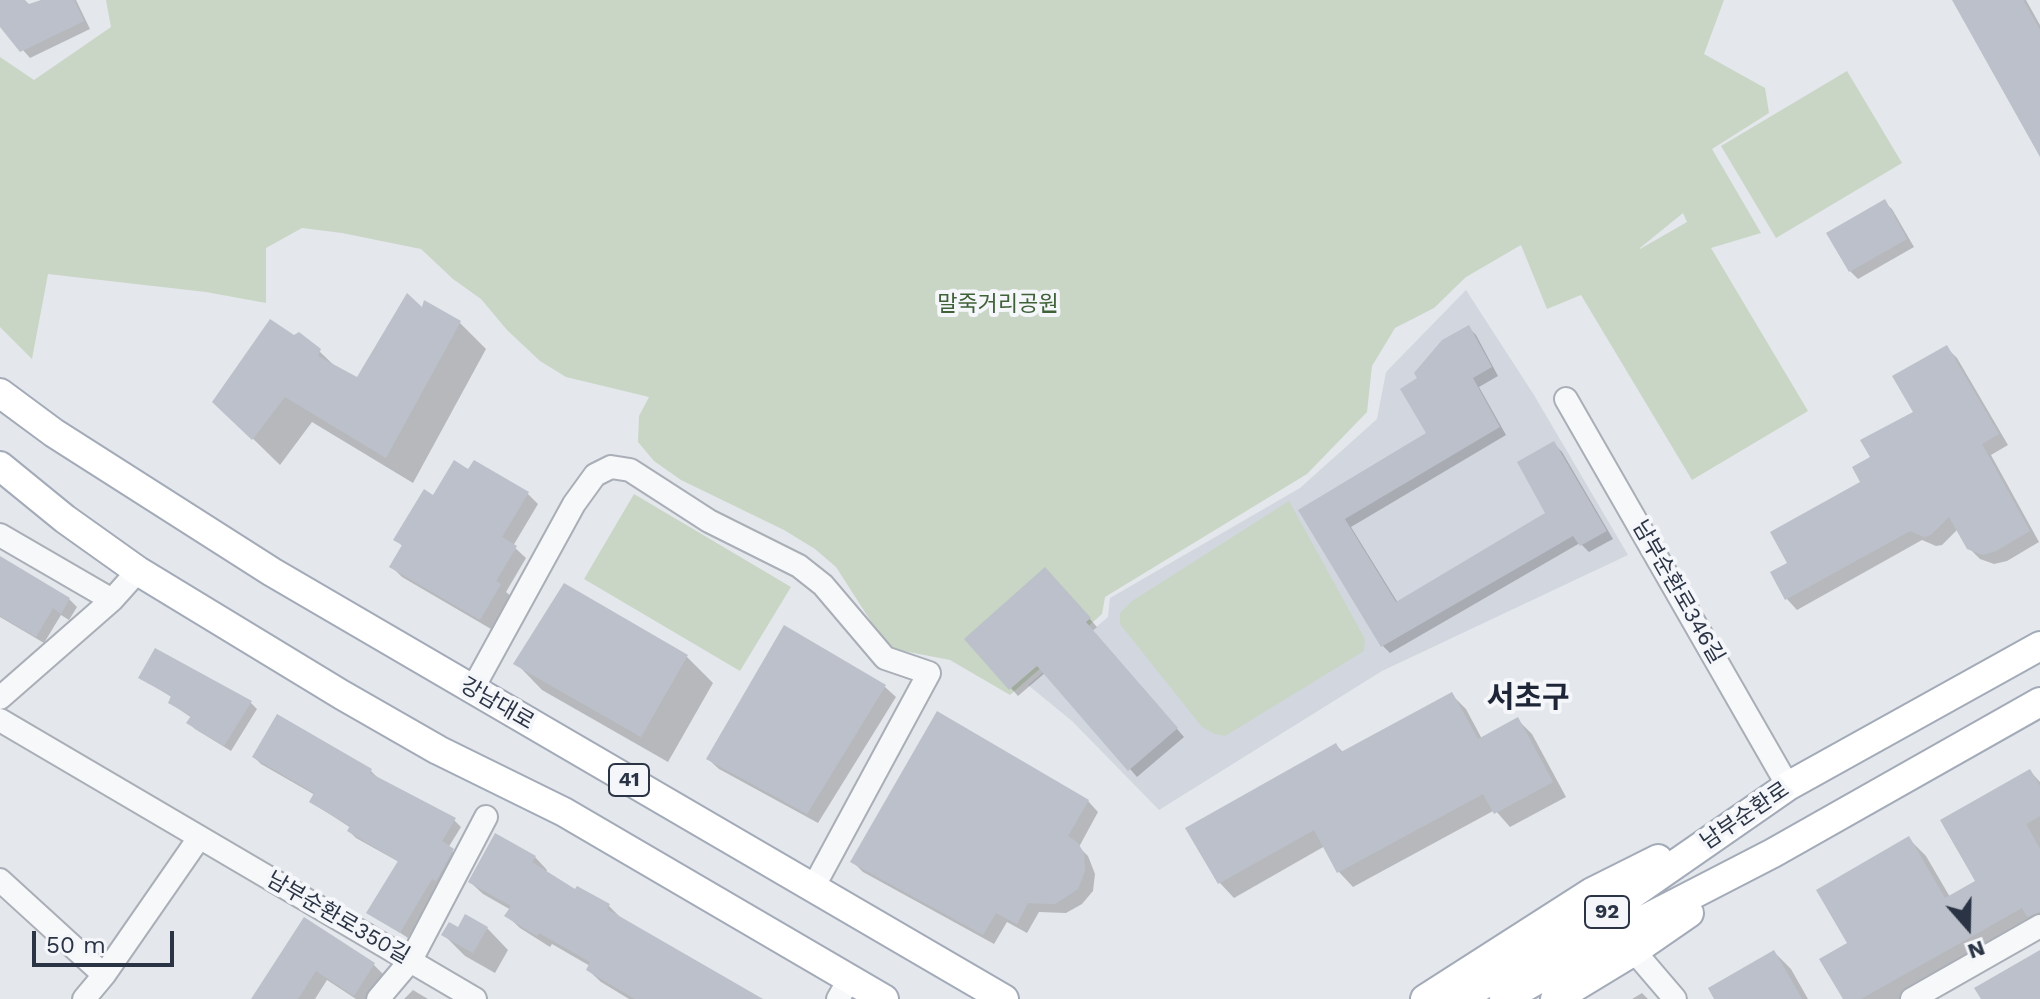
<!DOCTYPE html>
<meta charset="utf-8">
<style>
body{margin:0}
#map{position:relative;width:2040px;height:999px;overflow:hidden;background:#e4e7ec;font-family:"Work Sans",sans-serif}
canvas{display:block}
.north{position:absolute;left:1928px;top:887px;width:80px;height:80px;-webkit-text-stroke:6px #f4f6f9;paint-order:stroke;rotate:160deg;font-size:22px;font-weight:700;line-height:32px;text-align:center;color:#2b3445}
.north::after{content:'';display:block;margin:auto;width:28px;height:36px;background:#2b3445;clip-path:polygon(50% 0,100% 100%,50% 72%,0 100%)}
.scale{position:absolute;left:32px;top:931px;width:142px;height:36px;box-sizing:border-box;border:4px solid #2b3445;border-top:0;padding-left:10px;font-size:24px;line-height:28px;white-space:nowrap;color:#2b3445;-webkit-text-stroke:6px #f4f6f9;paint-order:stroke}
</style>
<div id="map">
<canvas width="2040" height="999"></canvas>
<div class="north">N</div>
<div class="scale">50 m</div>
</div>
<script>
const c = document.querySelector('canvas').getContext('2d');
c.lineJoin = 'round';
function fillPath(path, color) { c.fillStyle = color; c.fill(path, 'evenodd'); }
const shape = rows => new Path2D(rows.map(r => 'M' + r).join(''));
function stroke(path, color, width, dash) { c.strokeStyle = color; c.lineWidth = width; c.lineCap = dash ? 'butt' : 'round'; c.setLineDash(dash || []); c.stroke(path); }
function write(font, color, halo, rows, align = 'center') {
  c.font = font + ' "Work Sans","Noto Sans KR",sans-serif'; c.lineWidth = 8; c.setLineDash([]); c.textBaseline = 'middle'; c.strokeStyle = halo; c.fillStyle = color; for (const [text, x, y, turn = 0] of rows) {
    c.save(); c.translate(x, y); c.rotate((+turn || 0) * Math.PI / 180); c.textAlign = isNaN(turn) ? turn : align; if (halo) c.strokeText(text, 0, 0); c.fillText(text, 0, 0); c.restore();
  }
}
const built = shape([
 [1466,290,1534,395,1628,555,1382,671,1159,810,1072,721,1028,685,1108,617,1110,598,1300,488,1377,419,1386,372]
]);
const green = shape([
 [106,0,1724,0,1704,54,1765,88,1769,113,1712,149,1761,233,1711,248,1808,411,1692,480,1581,295,1547,309,1521,245,1466,277,1434,308,1395,328,1372,366,1367,412,1307,474,1105,597,1102,614,1010,695,950,660,888,648,836,567,815,549,784,530,681,480,654,461,638,442,639,416,649,397,566,377,540,361,507,330,481,299,453,279,421,249,342,233,302,228,266,248,266,303,206,292,48,274,32,359,0,327,0,57,34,80,111,27],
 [1683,213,1687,222,1640,249,1640,248],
 [1847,71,1902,163,1776,238,1721,146],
 [634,494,791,587,740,671,584,579],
 [1289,501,1365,639,1364,651,1225,736,1215,734,1202,727,1120,624,1120,613,1132,601]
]);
const shadow = shape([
 [0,0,24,0,29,6,47,0,76,0,90,29,30,58,0,24],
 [1955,0,2026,0,2040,25,2040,153],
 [1884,202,1892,209,1914,247,1858,279,1850,271,1829,233],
 [423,310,460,323,486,349,413,483,312,422,280,465,242,428,319,351,338,369,358,380],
 [1468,327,1476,335,1498,376,1479,387,1506,435,1351,527,1398,603,1548,514,1554,444,1562,452,1613,539,1589,552,1580,543,1390,653,1383,646,1301,511,1428,434,1420,378],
 [1946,347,1957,358,2008,445,1991,455,2039,542,2007,561,1994,564,1980,559,1968,547,1958,529,1942,545,1936,546,1922,540,1797,610,1787,599,1772,573,1789,563,1863,483,1873,458,1915,412],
 [475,463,528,494,538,504,513,546,526,558,506,592,511,596,491,629,402,577,392,567,403,547,396,539,434,497,469,472],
 [0,558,69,599,77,607,69,620,61,615,44,643,0,617],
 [1053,577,1097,627,1092,631,1184,737,1137,777,1046,672,1018,696,967,639],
 [785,628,885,687,896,697,818,823,719,769,708,759],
 [687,657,713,683,668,762,542,690,516,663],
 [141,678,250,702,257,709,231,751,195,729,189,723,192,718,170,703,173,698],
 [1452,695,1466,709,1482,739,1518,720,1532,734,1566,797,1510,827,1495,810,1353,887,1339,872,1325,846,1234,898,1220,883,1188,829,1336,745,1344,753],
 [254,757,371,771,378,778,454,820,461,827,448,848,459,857,440,884,408,938,369,912,399,862,356,838,349,831,351,828,311,802,315,795,261,764],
 [2030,771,2040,782,2040,927,1908,999,1845,999,1850,944,1909,839,1926,856,1950,897,1978,882],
 [1088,801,1098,812,1079,847,1088,856,1095,874,1093,891,1082,904,1066,913,1039,912,1027,933,1007,922,994,944,863,872,853,862],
 [535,857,547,870,546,873,576,892,609,906,621,918,759,999,629,999,601,982,588,970,590,966,552,944,550,947,520,928,507,916,511,910,483,894,470,882],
 [304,920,374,965,384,975,369,999,356,999,327,980,315,999,253,999],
 [487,928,508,950,495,973,465,956,443,934,459,929],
 [1774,952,1791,969,1808,999,1717,999],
 [413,990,428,999,404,999],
 [1642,993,1648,999,1632,999]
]);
const building = shape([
 [0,0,25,0,29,4,41,0,74,0,84,21,20,52,0,27],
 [1952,0,2023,0,2040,30,2040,157],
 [1885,199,1907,239,1849,272,1826,233],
 [407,293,422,307,424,300,461,321,386,458,285,397,252,440,212,402,270,319,294,335,299,332,321,349,318,356,357,377],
 [1469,325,1492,367,1473,378,1500,427,1345,519,1396,602,1545,513,1517,462,1554,441,1607,531,1580,546,1573,536,1381,647,1298,510,1426,433,1400,389,1417,378,1414,373,1442,340],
 [1947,345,1999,434,1982,444,2030,531,1996,551,1983,555,1967,549,1949,517,1931,535,1924,537,1910,531,1785,600,1770,572,1787,563,1770,532,1860,482,1852,467,1870,457,1860,440,1913,412,1892,376],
 [454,460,468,469,474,460,529,492,502,537,517,546,496,581,501,584,480,620,389,567,402,545,393,540,424,489,433,495],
 [0,556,70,598,61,614,53,608,36,637,0,616],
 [1045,567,1091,618,1086,622,1178,728,1128,771,1037,666,1009,690,964,639],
 [564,583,688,655,641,737,513,664],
 [784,625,886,685,807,814,706,759],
 [155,648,252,701,224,746,186,723,191,716,168,703,171,696,138,678],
 [1452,692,1478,739,1518,717,1553,782,1494,814,1483,794,1337,873,1314,830,1218,884,1185,828,1336,743,1341,752],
 [937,711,1089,800,1068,836,1078,843,1084,853,1085,871,1078,889,1055,904,1028,903,1017,924,996,913,983,935,850,862],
 [277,714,372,769,370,773,456,818,442,841,454,849,436,881,432,879,400,933,366,913,398,861,347,831,350,826,309,802,314,793,252,757],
 [2030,769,2040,786,2040,816,2026,824,2040,849,2040,912,2027,917,2022,908,1861,999,1843,999,1819,959,1847,943,1816,890,1909,836,1945,898,1975,881,1940,820],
 [495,833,536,856,532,862,575,889,577,886,610,904,607,909,763,999,635,999,586,970,590,962,539,933,537,936,504,916,511,906,468,882],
 [465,914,488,927,473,953,441,935,449,922,458,927],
 [304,917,375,963,354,996,316,971,298,999,251,999],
 [1774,950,1802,999,1714,999,1708,988],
 [2040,950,2040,999,1981,999,1974,988]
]);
const minor = shape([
 [1566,399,1788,786],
 [0,535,112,600],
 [472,690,574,504,595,475,611,467,630,470,709,521,799,566,823,585,885,658,929,673,814,886],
 [0,698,112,600,138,571],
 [0,720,475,999],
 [0,880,104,975],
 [1634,951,1675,999],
 [84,999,104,975,199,838],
 [378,999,411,960,486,817],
 [838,999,850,978],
 [1912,999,2040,926]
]);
const major = shape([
 [0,393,54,433,272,572,1004,999],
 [0,466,65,519,138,571,342,695,438,750,564,812,884,999],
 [1425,999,1592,892,1658,859],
 [1459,999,1608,911,1788,786,2040,646],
 [1504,999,1618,933,1773,853,2040,702],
 [1555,999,1634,951,1689,913]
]);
const shields = [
 [629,780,40],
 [1607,912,44]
];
const shieldNames = [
 ["41",629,780],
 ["92",1607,912]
];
const parkNames = [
 ["말죽거리공원",998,305]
];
const streetNames = [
 ["남부순환로346길",1678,592,60],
 ["강남대로",497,704,30],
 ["남부순환로",1745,816,-34],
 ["남부순환로350길",338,918,30]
];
const districtNames = [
 ["서초구",1528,698]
];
fillPath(built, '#d2d6de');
fillPath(green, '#c9d6c5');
fillPath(shadow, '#0003');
fillPath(building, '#bbc0ca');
stroke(minor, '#a9aeb7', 26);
stroke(major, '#a3abb8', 32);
stroke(minor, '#f7f8fa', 22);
stroke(major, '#fff', 28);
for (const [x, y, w] of shields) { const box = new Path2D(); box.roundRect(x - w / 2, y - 16, w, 32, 6); c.fillStyle = '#f4f6f9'; c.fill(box); stroke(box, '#2b3445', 2); }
write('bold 20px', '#2b3445', null, shieldNames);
write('22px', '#3f6138', '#f4f6f9', parkNames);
write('22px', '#2b3445', '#f4f6f9', streetNames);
write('bold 30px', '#1d2536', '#f4f6f9', districtNames);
</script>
